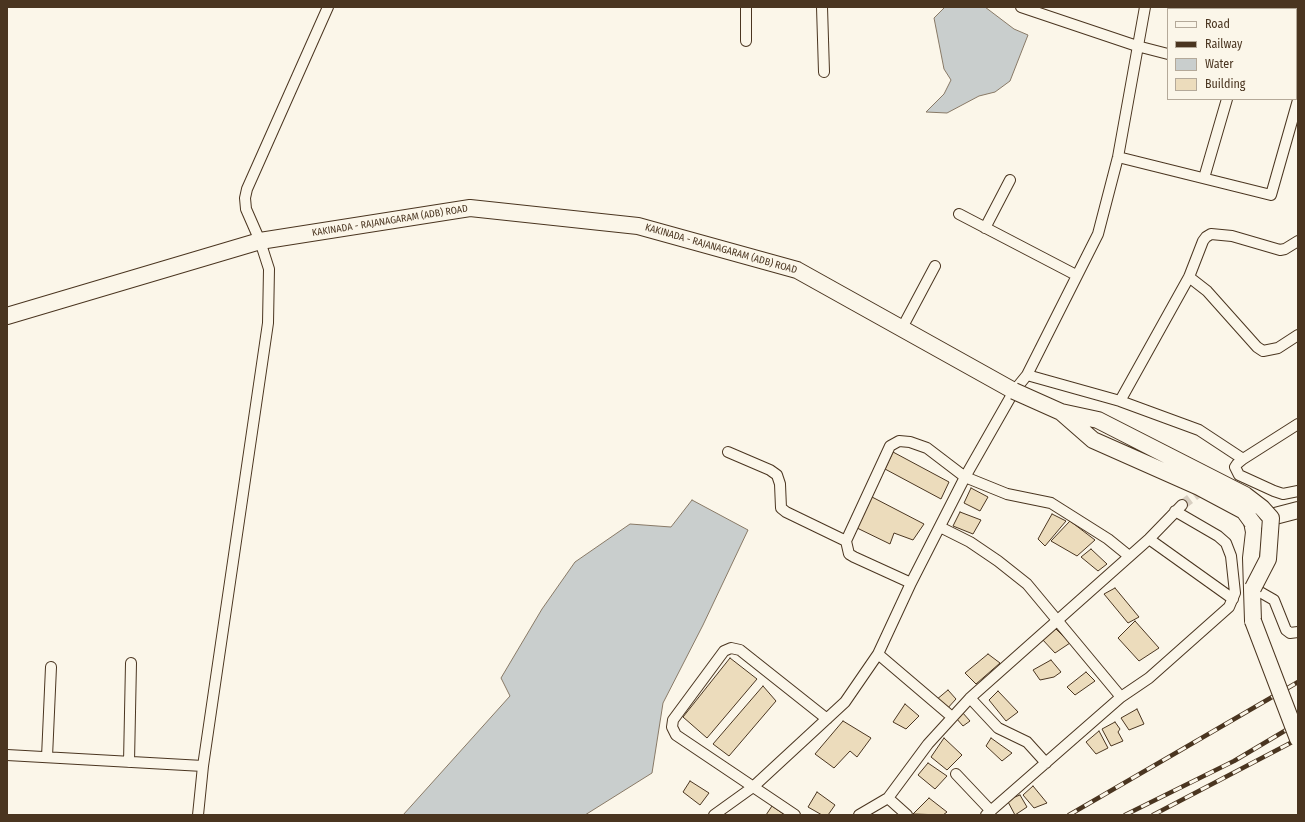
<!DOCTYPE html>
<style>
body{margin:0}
#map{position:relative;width:1305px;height:822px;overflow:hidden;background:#fbf6e9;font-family:"Fira Sans Condensed",sans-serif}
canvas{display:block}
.frame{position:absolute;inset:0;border:8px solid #4a3520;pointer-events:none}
.legend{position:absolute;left:1167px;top:8px;width:130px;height:92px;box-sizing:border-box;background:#fbf6e9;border:1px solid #b4a999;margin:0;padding:5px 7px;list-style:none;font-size:12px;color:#4a3520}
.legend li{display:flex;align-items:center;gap:8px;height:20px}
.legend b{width:20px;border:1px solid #b4a999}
</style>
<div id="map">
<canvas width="1305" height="822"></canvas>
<div class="frame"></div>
<ul class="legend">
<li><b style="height:5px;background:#fbf6e9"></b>Road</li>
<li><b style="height:5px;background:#4a3520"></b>Railway</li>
<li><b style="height:11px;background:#c9cecd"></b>Water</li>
<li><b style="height:11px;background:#ecdcbc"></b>Building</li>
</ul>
</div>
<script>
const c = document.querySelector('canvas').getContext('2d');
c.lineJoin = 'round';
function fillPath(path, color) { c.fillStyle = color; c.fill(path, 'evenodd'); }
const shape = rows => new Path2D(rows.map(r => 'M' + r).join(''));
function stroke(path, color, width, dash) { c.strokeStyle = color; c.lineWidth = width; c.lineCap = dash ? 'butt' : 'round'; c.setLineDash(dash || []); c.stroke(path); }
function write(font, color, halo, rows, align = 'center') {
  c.font = font + ' "Fira Sans Condensed",sans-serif'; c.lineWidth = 3; c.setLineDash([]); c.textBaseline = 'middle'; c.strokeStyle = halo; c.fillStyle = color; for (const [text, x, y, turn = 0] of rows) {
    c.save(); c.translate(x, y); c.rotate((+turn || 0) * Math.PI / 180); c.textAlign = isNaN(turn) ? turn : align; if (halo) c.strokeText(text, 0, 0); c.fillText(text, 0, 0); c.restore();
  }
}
const water = shape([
 [945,7,985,7,1014,29,1028,35,1010,81,995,92,979,96,947,113,926,112,944,94,951,80,944,69,934,18,945,7],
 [692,500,748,530,703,625,663,703,652,773,585,815,403,815,510,696,501,678,542,609,575,562,630,524,671,527,692,500]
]);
const building = shape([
 [893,452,949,482,941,499,885,469,893,452],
 [971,488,988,497,980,511,964,503,971,488],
 [872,497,924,524,913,540,894,533,890,544,855,527,872,497],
 [960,512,981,520,973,534,953,526,960,512],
 [1052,514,1066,521,1045,546,1038,539,1052,514],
 [1070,521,1095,540,1077,556,1051,541,1070,521],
 [1091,549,1107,564,1098,571,1081,557,1091,549],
 [1115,588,1139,617,1128,623,1104,594,1115,588],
 [1135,621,1159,648,1139,661,1118,638,1135,621],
 [1055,628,1070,643,1055,653,1042,639,1055,628],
 [988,654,1000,663,976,684,965,673,988,654],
 [730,658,757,679,707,738,683,717,730,658],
 [1051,660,1061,672,1054,677,1040,680,1033,670,1051,660],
 [1086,672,1095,681,1075,695,1067,687,1086,672],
 [763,686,776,701,729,756,713,744,763,686],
 [948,690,956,699,946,710,936,700,948,690],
 [998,691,1018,712,1006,721,989,700,998,691],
 [905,704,919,716,906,729,893,722,905,704],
 [1137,709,1144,724,1129,730,1121,718,1137,709],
 [962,712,970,721,963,726,956,718,962,712],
 [843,721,871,738,857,757,850,751,834,768,815,754,843,721],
 [1115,722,1120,729,1118,732,1123,741,1111,746,1102,729,1115,722],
 [1099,731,1108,748,1096,754,1086,742,1099,731],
 [944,738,962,755,947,770,931,757,944,738],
 [991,738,1012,753,1002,761,986,746,991,738],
 [928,763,947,776,935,789,918,775,928,763],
 [690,781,709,793,700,805,683,792,690,781],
 [1033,786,1047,803,1034,808,1023,795,1033,786],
 [817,792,835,805,828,815,822,815,808,807,817,792],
 [1020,795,1027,807,1015,815,1007,800,1020,795],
 [929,798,947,812,943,815,913,814,929,798],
 [772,806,785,815,766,815,772,806]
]);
const streetTunnel = shape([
 [1182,505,1206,487]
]);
const street = shape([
 [822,7,824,72],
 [1021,7,1137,46,1168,54],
 [746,41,746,7],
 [1296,88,1298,89],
 [1118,157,1271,195,1298,100],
 [1204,178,1227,99],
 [959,214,1076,275],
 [985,228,1010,180],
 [1189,277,1207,291,1257,347,1263,351,1278,348,1298,335],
 [902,328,935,266],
 [1027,375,1120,401,1199,430,1243,459],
 [1120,401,1189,277,1203,241,1206,237,1211,234,1232,236,1280,250,1285,249,1298,241],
 [1298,424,1243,459,1237,464,1235,467,1239,475,1274,491,1283,494,1298,491],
 [728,452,770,470,777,475,780,484,781,508,786,512,846,541],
 [940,527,970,542,998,561,1027,584,1121,697],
 [1149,539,1233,599],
 [911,583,854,557,849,554,846,541,890,446,899,441,910,442,927,448,965,477,1007,494,1051,503,1108,539,1129,556],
 [1253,588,1274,600,1286,630,1290,633,1298,632],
 [878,654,952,717],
 [970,698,998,728,1027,742,1046,763],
 [7,755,203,766],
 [47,757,51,667],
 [129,762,131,663],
 [956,774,991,811],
 [888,798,907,815],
 [198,815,203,766,268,323,269,269,260,241,246,209,245,198,247,189,328,7],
 [714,815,753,787,845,702,878,654,911,583,965,477,1014,391,1027,375,1098,234,1118,157,1145,7],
 [795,815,676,735,672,727,673,720,724,651,731,648,740,650,827,719],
 [859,815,888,798,928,744,970,698,1149,539,1182,505],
 [986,815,1121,697,1149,678,1229,607,1235,593,1231,556,1226,543,1218,536,1175,511]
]);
const primary = shape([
 [7,316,260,241,470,208,638,226,797,270,1014,391],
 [1253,621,1251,558,1254,532,1252,522,1298,510]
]);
const rail = shape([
 [1069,815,1298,682],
 [1125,815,1234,761,1298,723],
 [1153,815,1298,739]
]);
const primaryBridge = shape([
 [1014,391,1061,412,1093,440,1199,487,1244,511,1252,522],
 [1061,412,1098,420,1245,495,1262,508,1271,518,1268,559,1253,588],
 [1253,621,1298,739]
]);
const streetNames = [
 ["KAKINADA - RAJANAGARAM (ADB) ROAD",390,221,-9],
 ["KAKINADA - RAJANAGARAM (ADB) ROAD",721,249,16]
];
fillPath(water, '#c9cecd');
stroke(water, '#887966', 1);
fillPath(building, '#ecdcbc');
stroke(building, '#4a3520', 1);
stroke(streetTunnel, '#d8cfc1', 10, [10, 5]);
stroke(street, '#4a3520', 12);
stroke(primary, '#4a3520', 18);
stroke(street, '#fbf6e9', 10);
stroke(primary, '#fbf6e9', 16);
stroke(rail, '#4a3520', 4.5);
stroke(rail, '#fbf6e9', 3, [9]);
stroke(primaryBridge, '#4a3520', 18, []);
stroke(primaryBridge, '#fbf6e9', 16);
write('10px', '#4a3520', '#fbf6e9', streetNames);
</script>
